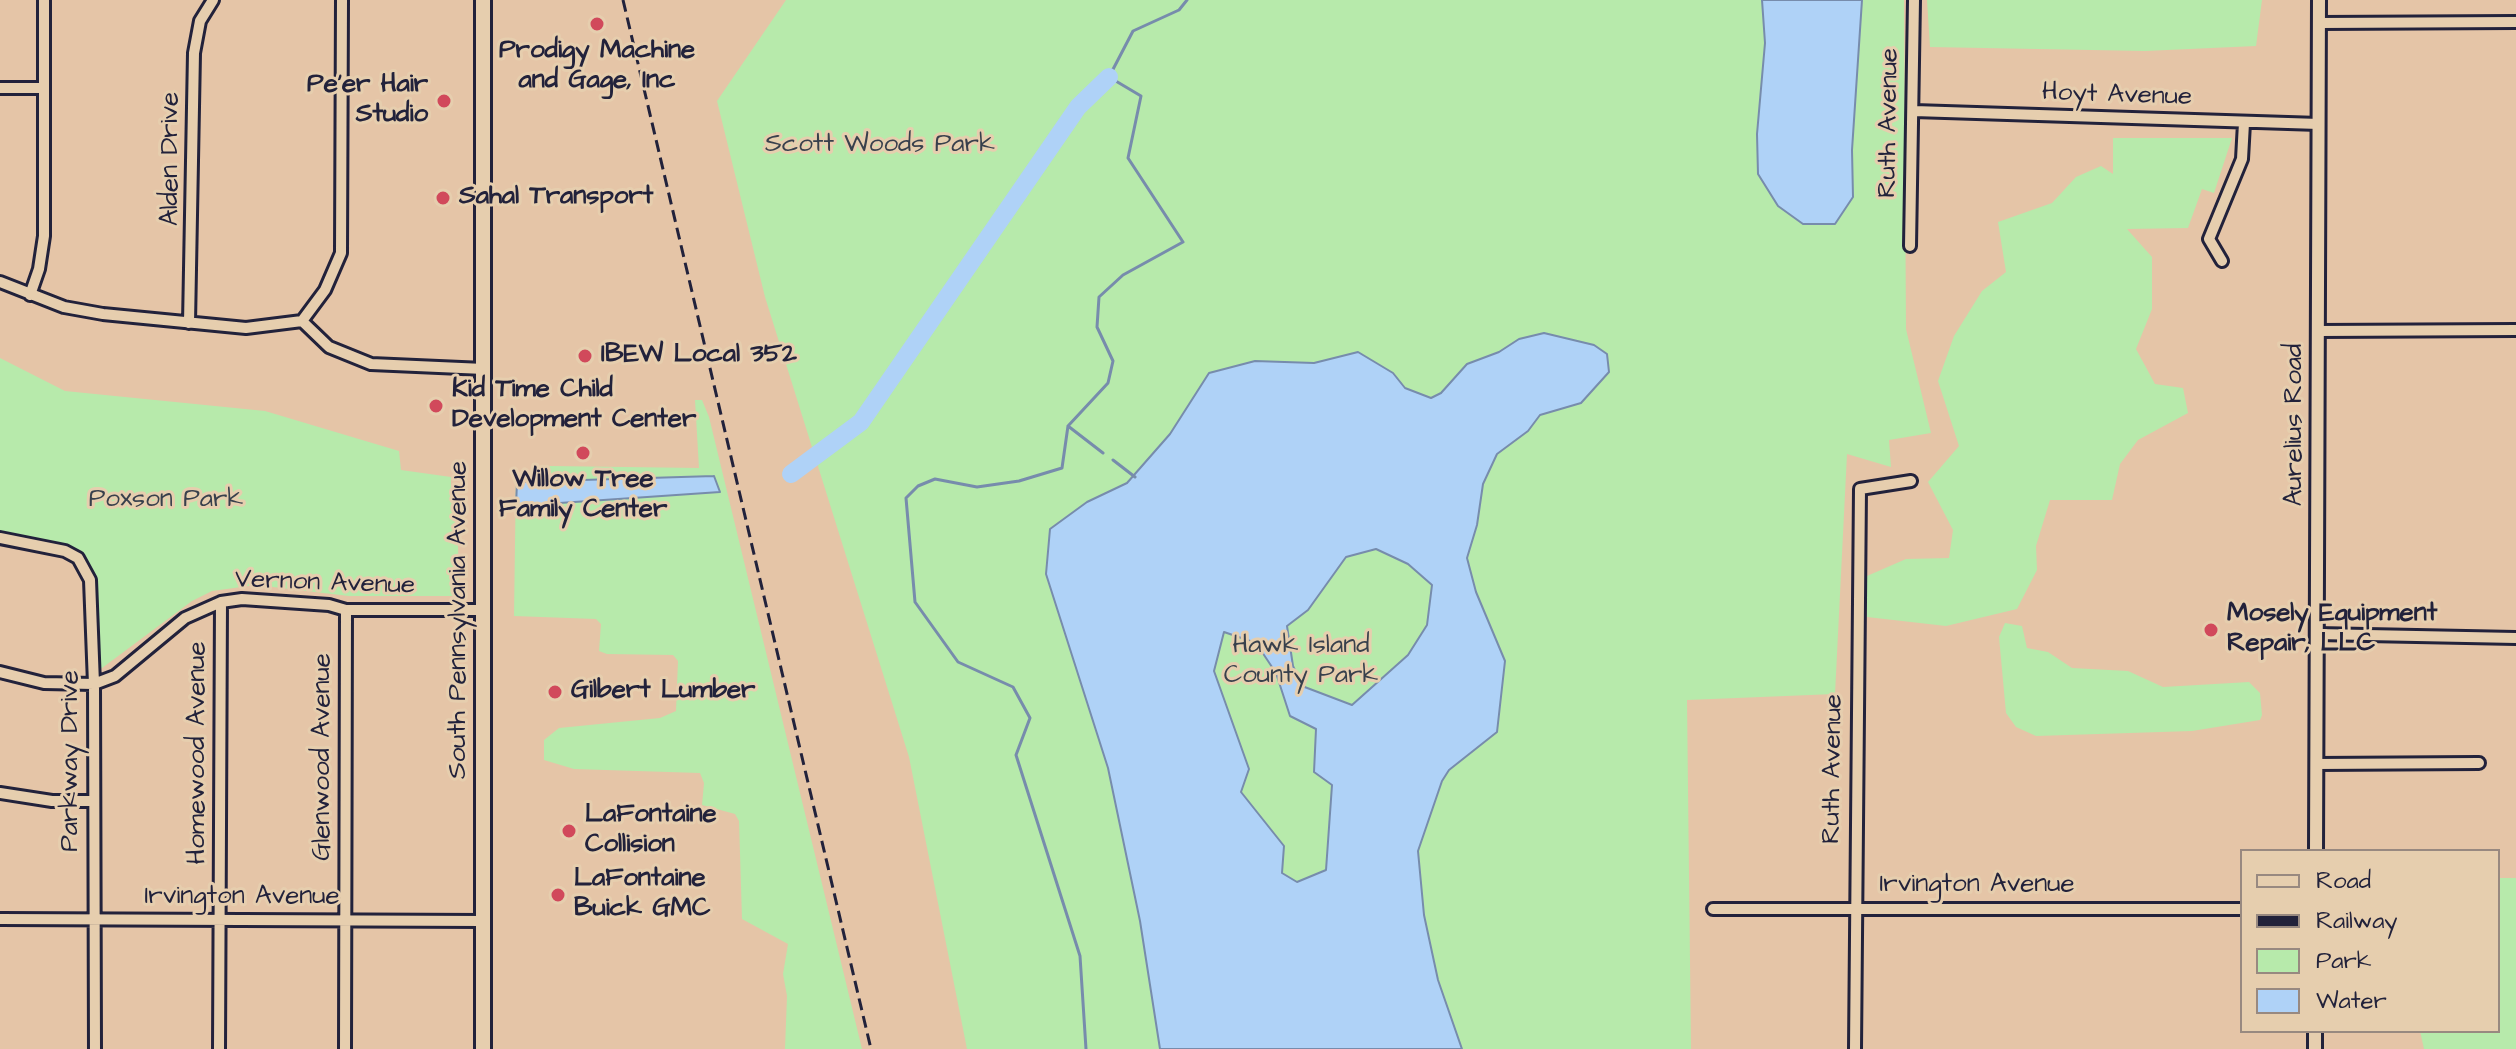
<!DOCTYPE html>
<style>
body{margin:0}
#map{position:relative;width:2516px;height:1049px;overflow:hidden;background:#e5c5a7;font-family:"Architects Daughter",sans-serif}
canvas{display:block}
.legend{position:absolute;left:2240px;top:849px;width:260px;height:184px;box-sizing:border-box;background:#e6ceae;border:2px solid #988980;margin:0;padding:10px 14px;list-style:none;font-size:24px;color:#22223b}
.legend li{display:flex;align-items:center;gap:16px;height:40px}
.legend b{width:40px;border:2px solid #988980}
</style>
<div id="map">
<canvas width="2516" height="1049"></canvas>
<ul class="legend">
<li><b style="height:10px;background:#e6ceae"></b>Road</li>
<li><b style="height:10px;background:#22223b"></b>Railway</li>
<li><b style="height:22px;background:#b7eaab"></b>Park</li>
<li><b style="height:22px;background:#afd2f7"></b>Water</li>
</ul>
</div>
<script>
const c = document.querySelector('canvas').getContext('2d');
c.lineJoin = 'round';
function fillPath(path, color) { c.fillStyle = color; c.fill(path, 'evenodd'); }
const shape = rows => new Path2D(rows.map(r => 'M' + r).join(''));
function stroke(path, color, width, dash) { c.strokeStyle = color; c.lineWidth = width; c.lineCap = dash ? 'butt' : 'round'; c.setLineDash(dash || []); c.stroke(path); }
function write(font, color, halo, rows, align = 'center') {
  c.font = font + ' "Architects Daughter",sans-serif'; c.lineWidth = 6; c.setLineDash([]); c.textBaseline = 'middle'; c.strokeStyle = halo; c.fillStyle = color; for (const [text, x, y, turn = 0] of rows) {
    c.save(); c.translate(x, y); c.rotate((+turn || 0) * Math.PI / 180); c.textAlign = isNaN(turn) ? turn : align; if (halo) c.strokeText(text, 0, 0); c.fillText(text, 0, 0); c.restore();
  }
}
const green = shape([
 [786,0,1904,0,1906,329,1931,433,1889,440,1891,467,1847,454,1835,694,1687,700,1691,1049,967,1049,909,757,765,297,717,101],
 [1927,0,2262,0,2256,46,2145,51,1930,47],
 [2113,138,2232,138,2214,193,2202,189,2188,228,2127,229,2152,257,2152,309,2136,349,2155,384,2183,388,2188,413,2138,440,2120,464,2112,500,2050,500,2036,546,2037,570,2017,609,1946,626,1867,617,1867,576,1906,559,1949,558,1953,530,1928,482,1959,446,1938,381,1954,336,1982,291,2006,272,1998,222,2052,203,2076,177,2101,166,2113,174],
 [0,358,65,391,265,411,399,451,401,470,451,477,451,486,457,487,459,596,349,596,256,585,212,591,192,601,98,671,93,571,83,556,58,544,0,536],
 [695,400,702,400,709,417,862,1049,785,1049,787,996,783,974,788,944,742,919,739,821,735,814,702,805,704,783,700,773,574,769,544,760,544,740,559,728,660,718,676,711,678,661,673,655,607,654,599,651,601,624,596,619,514,616,516,473,537,472,550,466,699,468],
 [2005,623,2022,626,2027,648,2048,652,2072,668,2128,671,2163,687,2249,682,2260,693,2262,715,2260,720,2192,731,2036,736,2016,727,2006,713,1999,637],
 [2498,878,2516,878,2516,1049,2424,1049,2420,1031,2498,1031]
]);
const water = shape([
 [1762,0,1862,0,1852,150,1853,197,1835,224,1803,224,1778,206,1758,174,1757,134,1765,43,1762,0],
 [1544,333,1594,345,1607,354,1609,372,1581,403,1540,415,1528,431,1497,454,1483,484,1477,525,1467,558,1476,592,1505,661,1497,732,1449,770,1442,781,1418,851,1424,915,1438,980,1462,1049,1160,1049,1140,921,1108,768,1046,574,1050,529,1087,502,1127,483,1170,434,1209,373,1255,361,1314,363,1358,352,1393,373,1405,388,1431,398,1441,393,1467,364,1499,352,1519,339,1544,333],
 [1376,549,1408,564,1432,585,1427,625,1408,655,1352,705,1302,686,1293,666,1287,626,1308,610,1346,557,1376,549],
 [1224,632,1256,643,1276,673,1290,716,1316,729,1314,772,1332,785,1326,870,1297,882,1282,873,1284,846,1241,792,1249,769,1214,671,1224,632],
 [714,476,720,492,516,506,517,482,714,476]
]);
const stream = shape([
 [1068,426,1103,453],
 [1113,460,1135,477],
 [1086,1049,1080,956,1016,755,1030,718,1013,687,958,662,915,602,906,498,918,486,935,479,977,487,1019,481,1062,468,1068,426,1108,383,1113,361,1097,327,1099,297,1123,275,1183,242,1128,158,1141,96,1109,77,1133,31,1179,10,1187,0]
]);
const river = shape([
 [791,474,861,422,1078,107,1109,77]
]);
const minor = shape([
 [2319,23,2516,22],
 [0,88,44,88],
 [1914,111,2319,124],
 [1910,246,1914,0],
 [2222,261,2209,239,2242,159,2244,123],
 [0,282,64,307,103,314,246,328,302,321,329,347,371,364,484,369],
 [30,295,39,269,44,236,44,0],
 [302,321,325,290,341,253,342,0],
 [189,323,194,53,200,21,213,0],
 [2318,331,2516,330],
 [0,538,65,551,78,558,90,580,94,684,95,1049],
 [2317,634,2516,638],
 [0,672,44,683,94,684,115,676,185,618,221,602,242,599,329,605,346,610,484,610],
 [2316,764,2479,763],
 [0,793,52,801,94,801],
 [1713,909,2242,909],
 [0,919,483,921],
 [219,1049,221,602],
 [345,1049,346,610],
 [1855,1049,1860,489,1911,481]
]);
const tertiary = shape([
 [2316,851,2319,0],
 [2315,1049,2315,1031]
]);
const secondary = shape([
 [483,0,483,1049]
]);
const rail = shape([
 [623,0,871,1049]
]);
const markers = [
 [597,24,8,"#d1495b"],
 [444,101,8,"#d1495b"],
 [443,198,8,"#d1495b"],
 [585,356,8,"#d1495b"],
 [436,406,8,"#d1495b"],
 [583,453,8,"#d1495b"],
 [2211,630,8,"#d1495b"],
 [555,692,8,"#d1495b"],
 [569,831,8,"#d1495b"],
 [558,895,8,"#d1495b"]
];
const poiNames = [
 ["Prodigy Machine",597,52,"center"],
 ["and Gage, Inc",597,82,"center"],
 ["Pe'er Hair",428,86,"right"],
 ["Studio",428,116,"right"],
 ["Sahal Transport",459,198],
 ["IBEW Local 352",601,356],
 ["Kid Time Child",452,391],
 ["Development Center",452,421],
 ["Willow Tree",583,481,"center"],
 ["Family Center",583,511,"center"],
 ["Mosely Equipment",2227,615],
 ["Repair, LLC",2227,645],
 ["Gilbert Lumber",571,692],
 ["LaFontaine",585,816],
 ["Collision",585,846],
 ["LaFontaine",574,880],
 ["Buick GMC",574,910]
];
const streetNames = [
 ["Hoyt Avenue",2117,96,2],
 ["Ruth Avenue",1890,123,-89],
 ["Alden Drive",172,159,-90],
 ["Aurelius Road",2296,425,-90],
 ["Vernon Avenue",325,584,2],
 ["South Pennsylvania Avenue",460,620,-90],
 ["Homewood Avenue",199,753,-90],
 ["Glenwood Avenue",324,757,-90],
 ["Parkway Drive",72,761,-90],
 ["Ruth Avenue",1834,769,-89],
 ["Irvington Avenue",1977,886],
 ["Irvington Avenue",242,898]
];
const parkNames = [
 ["Scott Woods Park",880,146],
 ["Poxson Park",166,501],
 ["Hawk Island",1301,647],
 ["County Park",1301,677]
];
fillPath(green, '#b7eaab');
fillPath(water, '#afd2f7');
stroke(water, '#778cac', 2);
stroke(stream, '#778cac', 3);
stroke(river, '#afd2f7', 18);
stroke(minor, '#22223b', 16);
stroke(tertiary, '#22223b', 18);
stroke(secondary, '#22223b', 20);
stroke(minor, '#e6ceae', 10);
stroke(tertiary, '#e6ceae', 12);
stroke(secondary, '#e6ceae', 14);
stroke(rail, '#22223b', 3, [12, 6]);
for (const [x, y, r, color] of markers) { const dot = new Path2D(); dot.arc(x, y, r, 0, 2 * Math.PI); c.fillStyle = color; c.fill(dot); stroke(dot, '#e6ceae', 3); }
write('bold 26px', '#22223b', '#e6ceae', poiNames, 'left');
write('26px', '#22223b', '#e6ceae', streetNames);
write('26px', '#38404c', '#e6ceae', parkNames);
</script>
